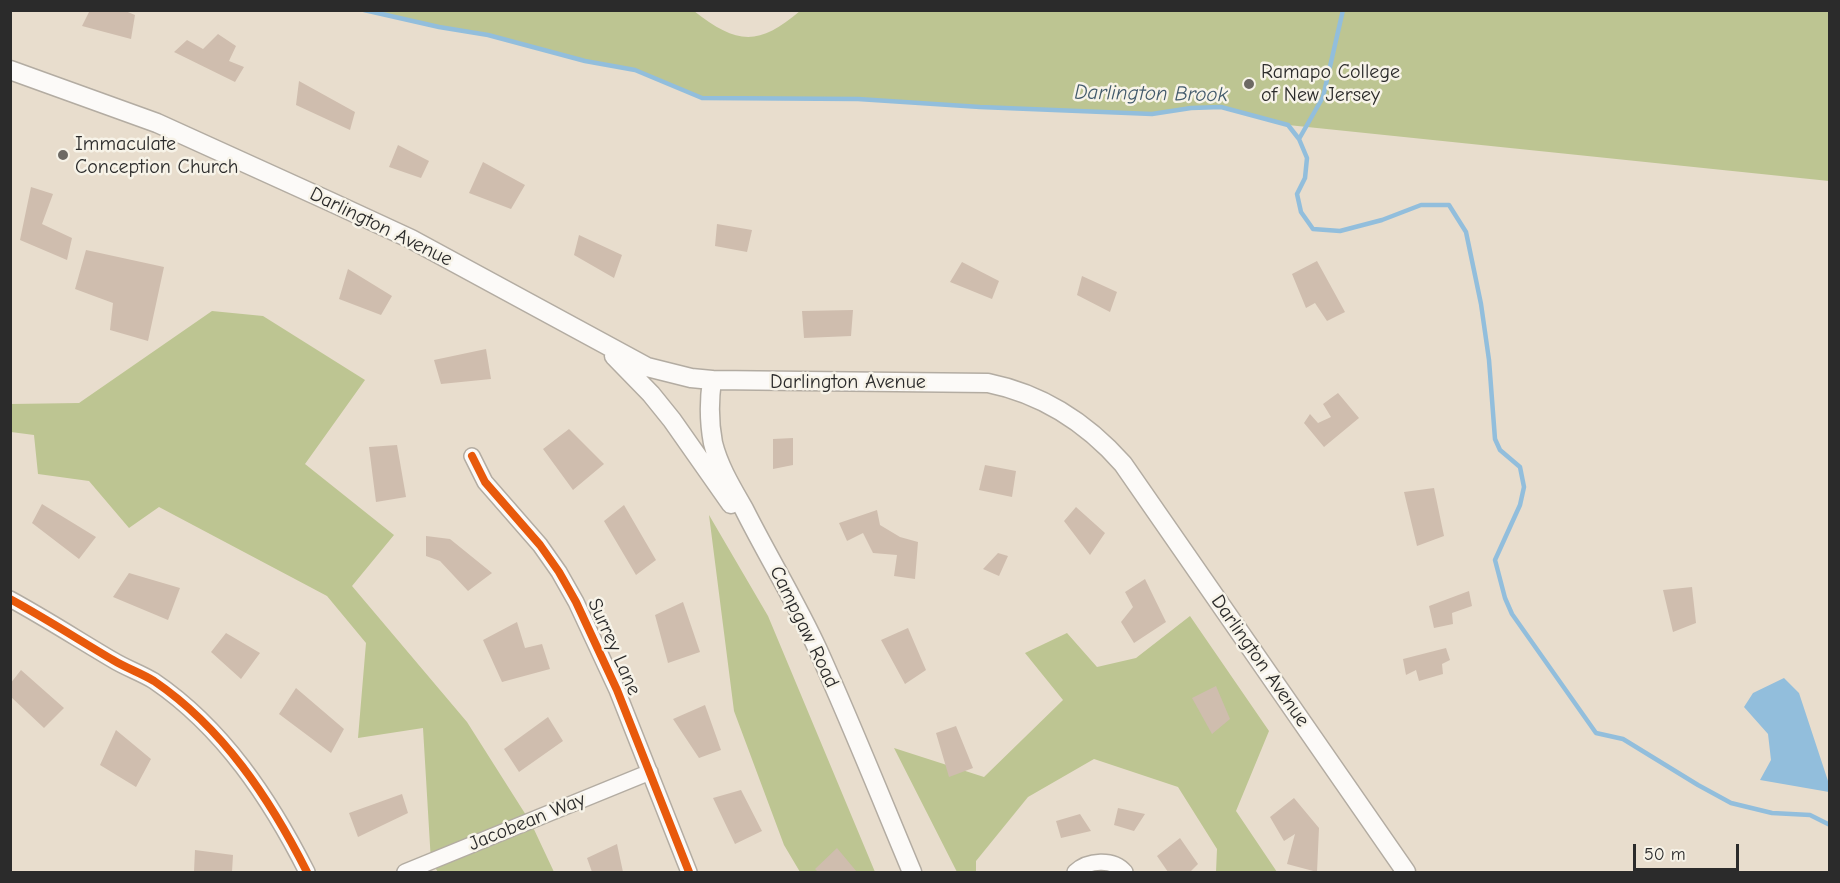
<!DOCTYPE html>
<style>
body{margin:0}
#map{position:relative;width:1840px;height:883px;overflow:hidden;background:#e8ddcd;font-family:"Comic Neue",sans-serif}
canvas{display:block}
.frame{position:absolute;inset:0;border:12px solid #2b2b2b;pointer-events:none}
.scale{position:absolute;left:1633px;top:844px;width:106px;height:27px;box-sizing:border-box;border:3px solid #2b2b2b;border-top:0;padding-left:8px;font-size:18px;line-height:21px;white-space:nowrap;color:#2b2b2b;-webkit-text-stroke:4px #f7f3e8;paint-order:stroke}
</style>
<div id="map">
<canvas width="1840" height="883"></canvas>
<div class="frame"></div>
<div class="scale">50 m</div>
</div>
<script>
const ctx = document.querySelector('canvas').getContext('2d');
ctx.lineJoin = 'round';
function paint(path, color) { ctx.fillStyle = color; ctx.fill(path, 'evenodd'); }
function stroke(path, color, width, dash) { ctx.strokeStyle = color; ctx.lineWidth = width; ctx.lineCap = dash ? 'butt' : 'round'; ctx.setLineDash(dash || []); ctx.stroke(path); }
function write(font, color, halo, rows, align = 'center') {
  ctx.font = font + ' "Comic Neue",sans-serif'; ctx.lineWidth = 5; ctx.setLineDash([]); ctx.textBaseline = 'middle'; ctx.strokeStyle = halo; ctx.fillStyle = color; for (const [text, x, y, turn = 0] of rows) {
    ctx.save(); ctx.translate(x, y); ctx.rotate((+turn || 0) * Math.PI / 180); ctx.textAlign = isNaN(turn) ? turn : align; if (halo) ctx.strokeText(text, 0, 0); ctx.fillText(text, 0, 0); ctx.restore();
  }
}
const forest = new Path2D(`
 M800 11H1829V181L1288 125 1221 107 1191 108 1152 114 980 107 858 99 702 98 635 70 585 61 488 35 439 27 364 11H694C737 45 759 46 800 11Z
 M212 311 263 316 365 380 305 464 394 535 352 586 467 722 531 823 554 872H438L431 862 423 728 358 738 366 643 327 596 159 507 129 528 89 481 38 474 34 435 11 432V404L79 403Z
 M709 515 768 616 875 872H800L784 845 734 711Z
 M1190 616 1269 731 1236 811 1277 872H1216L1217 849 1178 787 1094 759 1028 797 976 861V872H957L894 748 984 777 1063 700 1025 653 1067 633 1097 667 1136 658Z`);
const water = new Path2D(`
 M1784 678 1799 693 1829 784V792L1760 780 1771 760 1768 734 1744 707 1753 693Z`);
const stream = new Path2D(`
 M364 10 439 27 488 35 585 61 635 70 702 98 858 99 980 107 1152 114 1191 108 1221 107 1288 125 1299 139 1307 158 1305 178 1297 194 1301 212 1313 229 1340 231 1382 220 1421 205H1449L1466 232 1481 304 1489 360 1495 439 1500 450 1520 467 1524 487 1520 505 1495 560 1505 598 1512 614 1596 733 1623 739 1698 785 1731 803 1772 813 1810 815 1830 825
 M1299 139 1323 97 1343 10`);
const building = new Path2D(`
 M90 10H123L135 15 131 39 82 26Z
 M218 34 236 46 229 61 244 67 235 82 174 52 187 40 203 49Z
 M299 81 355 112 350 130 296 105Z
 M398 145 429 161 421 178 389 167Z
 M483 162 525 185 511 209 469 193Z
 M31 187 53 194 42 224 72 238 67 260 20 240Z
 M717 224 752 230 747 252 715 246Z
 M579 235 622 255 614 278 574 255Z
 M86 250 164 267 148 341 110 330 113 303 75 289Z
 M1317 261 1345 312 1327 321 1315 303 1306 308 1292 274Z
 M962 262 999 281 992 299 950 282Z
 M348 269 392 296 381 315 339 299Z
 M1082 276 1117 292 1110 312 1077 295Z
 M853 310 851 336 804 338 802 311Z
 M486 349 491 379 441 384 434 360Z
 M1338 393 1359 418 1324 447 1304 423 1310 414 1318 423 1331 417 1323 404Z
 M569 429 604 464 573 490 543 449Z
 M793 438V465L773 469V439Z
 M397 445 406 497 376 502 369 447Z
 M985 465 1016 471 1012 497 979 490Z
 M1434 488 1444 536 1417 546 1404 492Z
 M42 504 96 537 79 559 32 523Z
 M624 505 656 560 636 575 604 521Z
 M1076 507 1105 533 1090 555 1064 521Z
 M877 510 880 525 900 537 918 542 915 579 894 576 897 555 873 553 863 533 847 541 839 523Z
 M426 536 450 539 492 573 468 591 440 561 426 556Z
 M998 553 1008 556 999 576 983 569Z
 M129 573 180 588 168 620 113 597Z
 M1145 579 1166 622 1134 643 1121 622 1133 607 1125 592Z
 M1692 587 1696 623 1673 632 1663 590Z
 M1469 591 1472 606 1452 613 1453 624 1434 628 1429 606Z
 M683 602 700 652 668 663 655 615Z
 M517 622 525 648 542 644 550 669 502 682 483 640Z
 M908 628 926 670 905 684 881 640Z
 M226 633 260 653 241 679 211 652Z
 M1446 648 1450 660 1442 664 1443 674 1419 681 1416 670 1406 675 1403 659Z
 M21 670 64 708 44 728 10 696V684Z
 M1216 686 1230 719 1212 734 1192 698Z
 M296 688 344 729 331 753 279 714Z
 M705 705 721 750 699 758 673 719Z
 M548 717 563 741 519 772 504 749Z
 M956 726 973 768 949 777 936 733Z
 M116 730 151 759 136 787 100 765Z
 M741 790 762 831 735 844 713 798Z
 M402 794 408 813 358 837 349 813Z
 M1294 798 1319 828 1317 872 1287 864 1295 834 1284 841 1270 817Z
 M1118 808 1145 814 1134 831 1114 825Z
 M1080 814 1091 831 1061 838 1056 821Z
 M1180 838 1198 864 1190 872H1168L1157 856Z
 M617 844 623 872H592L587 858Z
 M837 848 857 872H818L815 869Z
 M195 850 233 855 232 872H194Z`);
const minor = new Path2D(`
 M472 456 485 482 540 545 559 572 576 602 617 690 689 872
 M10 599C45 618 79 640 113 660 126 668 141 673 154 681 223 728 270 799 307 872
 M405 872 650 772
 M1075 872C1088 860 1113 858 1125 872`);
const major = new Path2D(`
 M10 70 157 123 331 202 411 239 647 367 691 378 712 380 988 383C1042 394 1086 422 1123 464L1406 872
 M614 356 651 394 672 420 731 504
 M712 380C709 401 709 422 713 443 719 467 732 488 744 509 768 557 796 602 818 650 851 723 881 798 912 872`);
const cycleway = new Path2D(`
 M472 456 485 482 540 545 559 572 576 602 617 690 689 872
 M10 599C45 618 79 640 113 660 126 668 141 673 154 681 223 728 270 799 307 872`);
const markers = [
 [1249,84,6,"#6d6964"],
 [63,155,6,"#6d6964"]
];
const poiNames = [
 ["Ramapo College",1261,72],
 ["of New Jersey",1261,95],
 ["Immaculate",75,144],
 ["Conception Church",75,167]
];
const streetNames = [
 ["Darlington Avenue",381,227,26],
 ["Darlington Avenue",848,382],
 ["Campgaw Road",804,627,64],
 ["Surrey Lane",614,647,66],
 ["Darlington Avenue",1260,661,55],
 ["Jacobean Way",527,822,-22]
];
const waterNames = [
 ["Darlington Brook",1151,94,1]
];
paint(forest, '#bdc592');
paint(water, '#92bedc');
stroke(stream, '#92bedc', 4.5);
paint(building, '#cfbdae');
stroke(minor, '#b3aca2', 18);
stroke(major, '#b3aca2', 21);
stroke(minor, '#fcfaf8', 15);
stroke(major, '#fcfaf8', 18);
stroke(cycleway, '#e8590c', 8);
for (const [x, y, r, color] of markers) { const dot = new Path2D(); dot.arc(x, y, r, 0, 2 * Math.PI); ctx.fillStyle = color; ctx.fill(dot); stroke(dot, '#f7f3e8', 2); }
write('20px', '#2b2b2b', '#f7f3e8', poiNames, 'left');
write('20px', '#2b2b2b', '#f7f3e8', streetNames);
write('italic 21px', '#425a6b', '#f7f3e8', waterNames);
</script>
